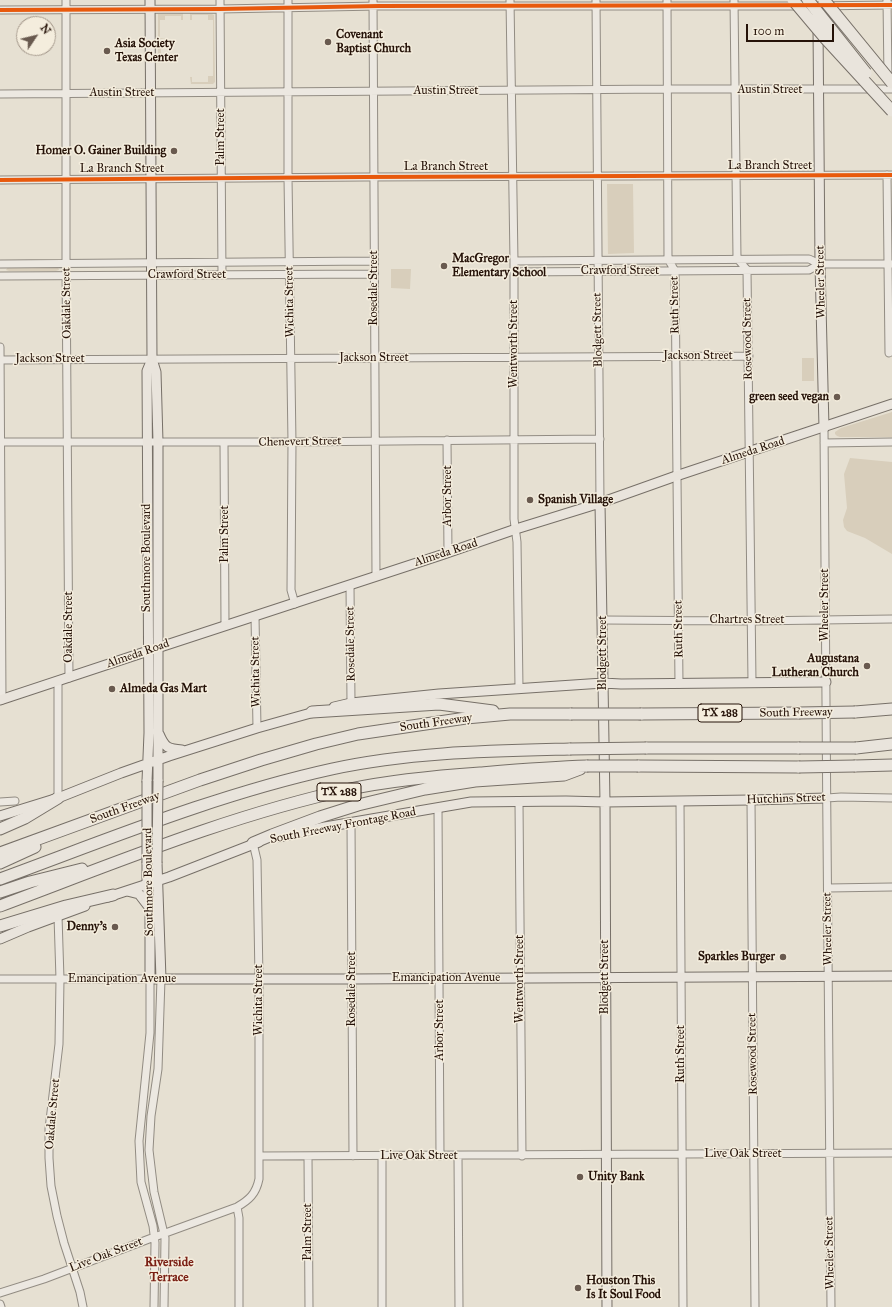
<!DOCTYPE html>
<style>
body{margin:0}
#map{position:relative;width:892px;height:1307px;overflow:hidden;background:#e6e0d2;font-family:"IM FELL Great Primer",serif}
canvas{display:block}
.north{position:absolute;left:16px;top:16px;width:40px;height:40px;box-sizing:border-box;background:#f4eddd;border:1px solid #a19588;border-radius:50%;rotate:55deg;font-size:11px;font-weight:700;line-height:16px;text-align:center;color:#251208}
.north::after{content:'';display:block;margin:auto;width:14px;height:18px;background:#695a4f;clip-path:polygon(50% 0,100% 100%,50% 72%,0 100%)}
.scale{position:absolute;left:746px;top:24px;width:88px;height:18px;box-sizing:border-box;border:2px solid #251208;border-top:0;padding-left:5px;font-size:12px;line-height:14px;white-space:nowrap;color:#251208;-webkit-text-stroke:3px #f4eddd;paint-order:stroke}
</style>
<div id="map">
<canvas width="892" height="1307"></canvas>
<div class="north">N</div>
<div class="scale">100 m</div>
</div>
<script>
const ctx = document.querySelector('canvas').getContext('2d');
ctx.lineJoin = 'round';
function paint(path, color) { ctx.fillStyle = color; ctx.fill(path, 'evenodd'); }
function stroke(path, color, width, dash) { ctx.strokeStyle = color; ctx.lineWidth = width; ctx.lineCap = dash ? 'butt' : 'round'; ctx.setLineDash(dash || []); ctx.stroke(path); }
function write(font, color, halo, rows, align = 'center') {
  ctx.font = font + ' "IM FELL Great Primer",serif'; ctx.lineWidth = 3; ctx.setLineDash([]); ctx.textBaseline = 'middle'; ctx.strokeStyle = halo; ctx.fillStyle = color; for (const [text, x, y, turn = 0] of rows) {
    ctx.save(); ctx.translate(x, y); ctx.rotate((+turn || 0) * Math.PI / 180); ctx.textAlign = isNaN(turn) ? turn : align; if (halo) ctx.strokeText(text, 0, 0); ctx.fillText(text, 0, 0); ctx.restore();
  }
}
const green = new Path2D(`
 M183 13V20H181V16H165V20H160V38L166 39H160L161 53 165 54H161L160 59H158V14Z
 M190 13 212 14 214 15 215 82 213 84H191L190 77H192V82H208V76H213V20H208V15H192V20H190Z
 M607 184H633L634 253 608 254Z
 M8 267H58L59 270 56 271H9L6 270Z
 M391 269H411L410 289 391 288Z
 M802 358H814V381H802Z
 M892 412V437H840L837 436 835 434V432L841 428Z
 M850 458 892 462V554L865 538 847 531 844 527 843 520 847 508 844 474Z`);
const minor = new Path2D(`
 M66 0V263L69 678
 M220 0 222 275
 M288 0V178L292 442 291 590 295 604
 M373 0 376 576
 M510 0 514 261V519L517 542 519 688
 M596 0 600 503
 M667 0 668 259 675 271 679 684
 M734 0 737 258 747 270 752 682
 M887 0 888 79
 M810 6 892 5
 M0 10 220 9 379 6H800
 M0 94 668 89H892
 M887 175 889 353
 M0 180 364 177 892 175
 M514 261 792 259H809L820 264H892
 M0 264 374 261
 M514 272 809 270 820 264
 M0 276 374 274
 M0 347 2 700
 M0 360 749 356
 M824 428C827 721 827 1014 831 1307
 M447 440 448 553
 M0 442H292L600 439
 M224 442 225 626
 M824 443 892 442
 M350 585 351 703
 M255 616 257 728
 M603 620 751 621 892 619
 M58 682V798
 M827 798 841 797 892 798
 M751 800 755 1307
 M680 801 683 1307
 M0 802 15 801
 M519 802 522 1156
 M438 808 440 1156
 M351 822 353 1156
 M828 888 892 887
 M58 916 60 979 59 1044 49 1129V1158L51 1186 57 1216 64 1243 80 1292 83 1307
 M0 979H150V1033L139 1141 141 1182 153 1226 155 1243 154 1307
 M161 979 158 1069 151 1116 149 1150 154 1192 165 1238 164 1307
 M259 1156 892 1153
 M308 1156 309 1307
 M382 1156V1307
 M458 1156 459 1307
 M237 1207 239 1218V1307
 M0 1293 44 1279 149 1239 237 1207C249 1200 256 1194 259 1179V979L257 860 253 843
 M0 1304 1 1307`);
const major = new Path2D(`
 M150 0 152 359 156 372 158 442V781
 M818 27 820 264 824 428
 M600 503 605 802 607 1307
 M0 700 148 651 441 555 516 529 600 503 676 476 892 404
 M334 707 351 703 439 694 603 683 621 684 826 682
 M159 734C165 748 168 749 182 750
 M147 781 149 733 147 371 152 359
 M0 816 58 798 121 773 169 756 257 728 318 711
 M280 837 325 827 471 802 566 801 605 802 751 800 827 798
 M147 863V884L150 909V979H352L892 976
 M157 863 161 979
 M127 891 139 894 149 907
 M108 897 169 877 259 842
 M0 939 28 927 85 906`);
const highway = new Path2D(`
 M312 712 439 704 493 711
 M855 712 892 709
 M641 714 799 713
 M646 748H799
 M856 748 892 744
 M638 766 799 767
 M855 766 892 765
 M0 829 25 818 58 798
 M253 843 272 835 320 817 358 805 425 789 475 781 564 775 580 769
 M0 853 200 780 261 760 316 744 358 734 466 718 510 714H571
 M0 863 35 847
 M0 879C109 839 218 794 332 769 410 752 491 751 570 749
 M0 892 30 882 82 869
 M0 906C115 863 230 815 350 789 393 780 437 776 480 773 516 770 551 767 587 766
 M0 926 66 906 113 895`);
const majorBridge = new Path2D(`
 M147 863V781
 M157 863 158 781`);
const highwayBridge = new Path2D(`
 M793 0 825 38 892 111
 M808 0 866 73
 M824 0 892 83
 M799 713 855 712
 M571 714H641
 M799 748H856
 M570 749 646 748
 M587 766H638
 M799 767 855 766`);
const cycleway = new Path2D(`
 M0 10 220 9 379 6 892 5
 M0 180 364 177 892 175`);
const markers = [
 [328,42,4,"#695a4f"],
 [107,51,4,"#695a4f"],
 [174,151,4,"#695a4f"],
 [444,266,4,"#695a4f"],
 [837,397,4,"#695a4f"],
 [530,500,4,"#695a4f"],
 [867,666,4,"#695a4f"],
 [112,689,4,"#695a4f"],
 [115,927,4,"#695a4f"],
 [783,957,4,"#695a4f"],
 [580,1177,4,"#695a4f"],
 [578,1288,4,"#695a4f"]
];
const shields = [
 [720,713,44],
 [339,792,44]
];
const shieldNames = [
 ["TX 288",720,713],
 ["TX 288",339,792]
];
const poiNames = [
 ["Covenant",336,35],
 ["Baptist Church",336,49],
 ["Asia Society",115,44],
 ["Texas Center",115,58],
 ["Homer O. Gainer Building",166,151,"right"],
 ["MacGregor",452,259],
 ["Elementary School",452,273],
 ["green seed vegan",829,397,"right"],
 ["Spanish Village",538,500],
 ["Augustana",859,659,"right"],
 ["Lutheran Church",859,673,"right"],
 ["Almeda Gas Mart",120,689],
 ["Denny's",107,927,"right"],
 ["Sparkles Burger",775,957,"right"],
 ["Unity Bank",588,1177],
 ["Houston This",586,1281],
 ["Is It Soul Food",586,1295]
];
const streetNames = [
 ["Austin Street",770,90],
 ["Austin Street",446,91],
 ["Austin Street",122,93],
 ["Palm Street",221,137,-90],
 ["La Branch Street",770,166],
 ["La Branch Street",446,167],
 ["La Branch Street",122,169],
 ["Crawford Street",620,271],
 ["Crawford Street",187,275],
 ["Wheeler Street",821,282,-91],
 ["Rosedale Street",374,288,-90],
 ["Wichita Street",290,302,-91],
 ["Oakdale Street",67,303,-91],
 ["Ruth Street",675,305,-91],
 ["Blodgett Street",598,330,-91],
 ["Rosewood Street",748,339,-91],
 ["Wentworth Street",514,344,-90],
 ["Jackson Street",698,356],
 ["Jackson Street",374,358],
 ["Jackson Street",50,359],
 ["Chenevert Street",300,442,-1],
 ["Almeda Road",753,451,-18],
 ["Arbor Street",448,496,-90],
 ["Palm Street",225,534,-90],
 ["Almeda Road",446,553,-18],
 ["Southmore Boulevard",147,558,-90],
 ["Wheeler Street",825,605,-90],
 ["Chartres Street",747,620],
 ["Oakdale Street",69,627,-90],
 ["Ruth Street",679,629,-91],
 ["Rosedale Street",351,644,-91],
 ["Blodgett Street",603,653,-90],
 ["Almeda Road",138,654,-19],
 ["Wichita Street",256,672,-91],
 ["South Freeway",796,713,-1],
 ["South Freeway",436,723,-8],
 ["Hutchins Street",786,799,-2],
 ["South Freeway",125,808,-20],
 ["South Freeway Frontage Road",343,826,-11],
 ["Southmore Boulevard",149,882,-91],
 ["Wheeler Street",828,929,-91],
 ["Blodgett Street",605,977,-90],
 ["Emancipation Avenue",446,978],
 ["Emancipation Avenue",122,979],
 ["Wentworth Street",520,979,-90],
 ["Rosedale Street",352,989,-90],
 ["Wichita Street",259,1000,-90],
 ["Arbor Street",440,1030,-90],
 ["Ruth Street",681,1054,-90],
 ["Rosewood Street",753,1054,-91],
 ["Oakdale Street",53,1114,-85],
 ["Live Oak Street",743,1154],
 ["Live Oak Street",419,1156],
 ["Palm Street",308,1232,-90],
 ["Wheeler Street",830,1253,-91],
 ["Live Oak Street",106,1255,-21]
];
const neighbourhoodNames = [
 ["Riverside",169,1263],
 ["Terrace",169,1278]
];
paint(green, '#d8cebb');
stroke(minor, '#928c83', 9);
stroke(major, '#777068', 11);
stroke(highway, '#777068', 13);
stroke(minor, '#ece8e1', 7);
stroke(major, '#e9e4dc', 9);
stroke(highway, '#e9e4dc', 11);
stroke(majorBridge, '#777068', 11, []);
stroke(highwayBridge, '#777068', 13, []);
stroke(majorBridge, '#e9e4dc', 9);
stroke(highwayBridge, '#e9e4dc', 11);
stroke(cycleway, '#e8590c', 4);
for (const [x, y, r, color] of markers) { const dot = new Path2D(); dot.arc(x, y, r, 0, 2 * Math.PI); ctx.fillStyle = color; ctx.fill(dot); stroke(dot, '#f4eddd', 1.5); }
for (const [x, y, w] of shields) { const box = new Path2D(); box.roundRect(x - w / 2, y - 9, w, 18, 3); ctx.fillStyle = '#f4eddd'; ctx.fill(box); stroke(box, '#251208', 1); }
write('bold 11px', '#251208', null, shieldNames);
write('bold 12px', '#251208', '#f4eddd', poiNames, 'left');
write('12px', '#251208', '#f4eddd', streetNames);
write('bold 13px', '#7a1f14', '#f4eddd', neighbourhoodNames);
</script>
